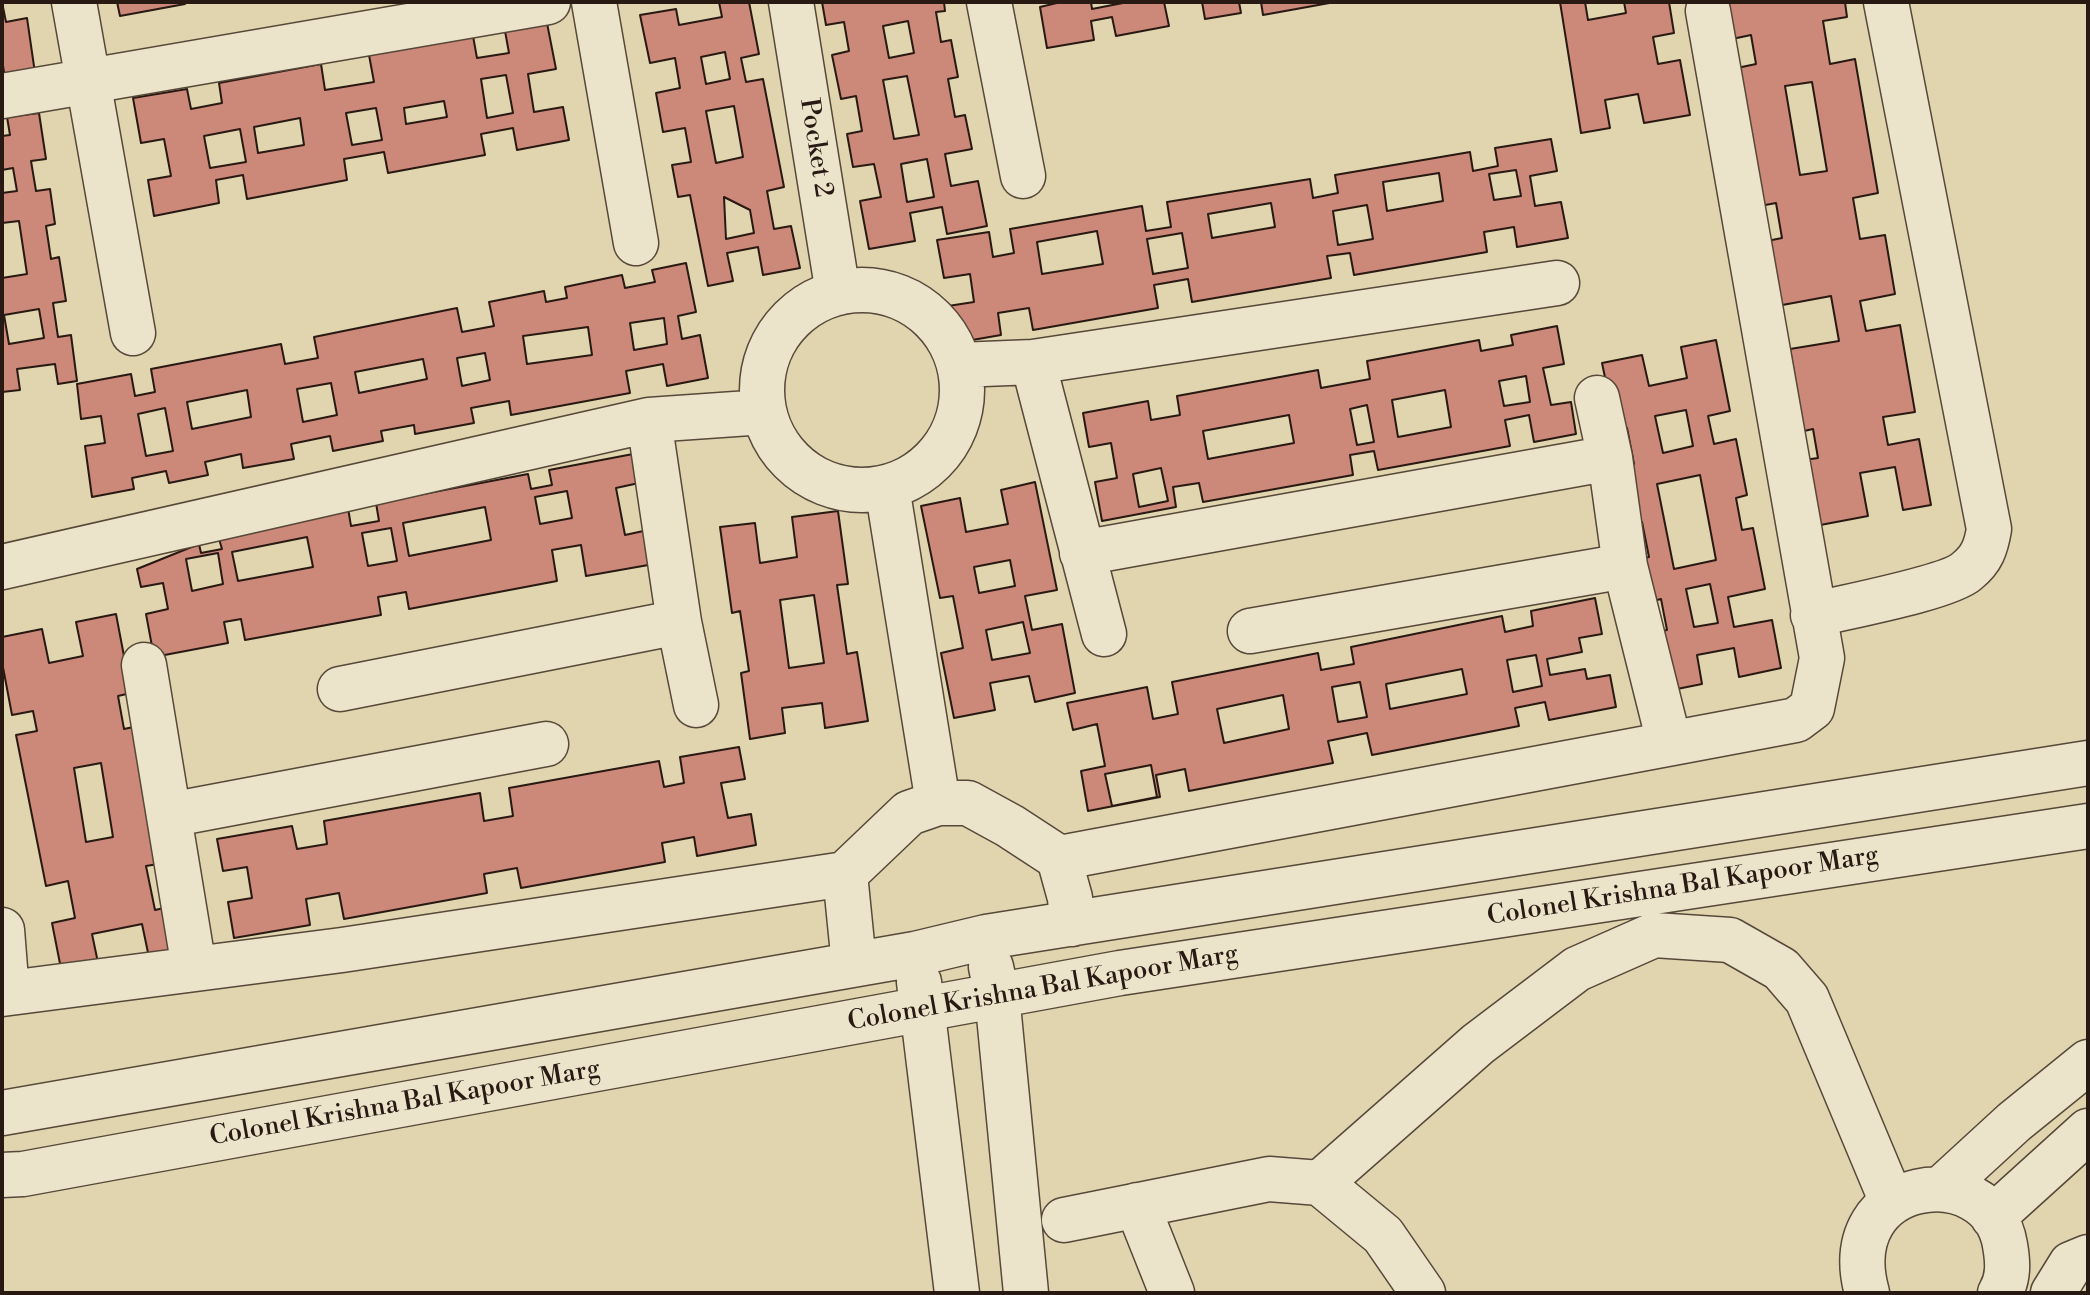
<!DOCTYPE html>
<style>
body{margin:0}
#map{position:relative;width:2090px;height:1295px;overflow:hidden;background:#e0d5ae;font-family:"Libre Bodoni",serif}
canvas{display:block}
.frame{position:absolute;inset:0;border:4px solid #291913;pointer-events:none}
</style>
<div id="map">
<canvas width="2090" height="1295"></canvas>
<div class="frame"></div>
</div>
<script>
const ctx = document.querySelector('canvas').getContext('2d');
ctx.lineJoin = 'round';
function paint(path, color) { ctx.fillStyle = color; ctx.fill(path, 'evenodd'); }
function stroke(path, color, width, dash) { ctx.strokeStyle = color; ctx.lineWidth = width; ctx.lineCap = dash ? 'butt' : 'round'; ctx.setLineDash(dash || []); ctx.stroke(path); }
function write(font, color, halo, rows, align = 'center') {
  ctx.font = font + ' "Libre Bodoni",serif'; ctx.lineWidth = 7; ctx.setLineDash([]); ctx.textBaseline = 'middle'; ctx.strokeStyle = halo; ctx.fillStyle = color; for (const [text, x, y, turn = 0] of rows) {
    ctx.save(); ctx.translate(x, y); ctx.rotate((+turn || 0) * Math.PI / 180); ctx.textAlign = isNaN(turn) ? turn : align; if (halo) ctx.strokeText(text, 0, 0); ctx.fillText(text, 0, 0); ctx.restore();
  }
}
const building = new Path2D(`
 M2 2 6 22 27 18 35 73 5 78 2 60Z
 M117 2H185V4L120 16Z
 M719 2H749L759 54 741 58 746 82 763 79 784 187 767 191 774 229 791 226 800 268 763 275 758 247 727 253 733 281 708 286 690 195 678 197 672 165 691 162 685 128 663 132 656 93 680 88 675 58 650 63 640 15 676 9 679 25 722 17ZM725 52 730 79 706 84 701 57ZM734 106 743 157 716 163 706 111ZM724 197 750 210 754 233 726 239Z
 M822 2H944L945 11 936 12 941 42 951 40 958 77 948 79 955 117 965 115 972 149 945 154 951 186 978 181 987 226 947 234 942 207 910 213 915 241 869 249 860 201 881 197 874 164 853 167 847 134 862 131 856 96 841 99 832 55 849 51 844 22 826 25ZM908 21 914 53 889 58 883 26ZM907 76 919 135 894 139 883 80ZM927 159 934 197 907 202 901 164Z
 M1091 2 1092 9 1128 2H1164L1169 26 1116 36 1112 17 1091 21 1094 40 1047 48 1040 7 1061 2Z
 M1202 2H1239L1241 13 1205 19Z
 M1261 2H1335L1263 15Z
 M1560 2H1585L1588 20 1626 13 1624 2H1669L1674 33 1653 37 1658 64 1680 60 1690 115 1644 123 1638 94 1605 100 1610 128 1581 133Z
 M1726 2H1845L1847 17 1823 21 1830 64 1855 59 1878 193 1853 198 1860 239 1885 235 1895 294 1860 301 1866 331 1900 325 1915 412 1883 417 1888 445 1919 439 1931 505 1903 510 1895 467 1860 473 1868 516 1815 526 1804 460 1818 458 1813 429 1804 431 1790 349 1839 341 1831 296 1777 306 1767 241 1782 238 1776 203 1760 206 1737 68 1756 64 1751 35 1732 39ZM1812 82 1827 171 1800 175 1785 86Z
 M547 23 556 69 528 74 534 112 563 107 569 140 517 150 513 128 481 134 485 155 388 173 384 152 344 159 347 180 247 199 243 175 216 180 219 203 154 216 148 180 171 176 164 139 141 143 133 98 187 89 191 109 222 103 219 83 321 64 325 90 374 82 369 55 473 36 477 58 509 53 505 31ZM506 75 513 113 487 118 481 79ZM444 101 447 117 406 124 404 108ZM376 108 382 140 352 145 346 113ZM300 118 304 145 258 153 254 127ZM240 129 246 162 210 168 204 136Z
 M39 113 46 159 31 161 36 191 50 189 55 224 46 226 51 259 59 257 66 301 53 303 58 337 71 335 77 381 58 384 55 364 17 369 20 390 2 392V278L27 274 19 221 2 223V193L17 191 13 168 2 170V136L10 135 7 117ZM39 309 44 338 9 344 4 315Z
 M1551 139 1557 171 1530 176 1535 206 1561 202 1568 238 1517 247 1514 227 1484 232 1487 252 1354 275 1350 253 1327 256 1331 278 1192 302 1188 279 1154 285 1158 308 1033 330 1029 308 998 313 1001 335 955 343 948 306 974 302 970 274 944 278 937 240 989 232 993 257 1014 253 1010 229 1142 206 1146 231 1171 227 1167 202 1310 179 1313 198 1338 193 1335 175 1470 152 1473 171 1498 166 1495 148ZM1516 170 1521 196 1494 200 1489 174ZM1439 173 1443 201 1387 211 1383 182ZM1271 203 1275 227 1212 238 1208 214ZM1367 205 1373 239 1338 245 1333 211ZM1097 231 1103 264 1042 274 1037 242ZM1182 233 1188 268 1153 274 1147 239Z
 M686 263 696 312 678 316 682 339 700 335 708 378 667 386 663 364 626 371 630 393 511 415 509 401 471 408 474 423 415 434 414 425 381 431 383 441 333 451 330 436 291 444 294 459 243 468 241 454 205 462 208 475 169 483 166 471 132 478 134 489 92 497 85 446 105 443 101 416 81 419 77 384 131 374 135 396 155 392 151 369 281 344 285 364 318 358 314 337 457 308 462 332 494 326 489 302 544 291 546 302 567 298 565 287 622 275 625 288 655 282 652 270ZM664 318 667 344 634 350 630 323ZM588 327 592 355 527 364 523 336ZM485 353 490 380 462 386 457 358ZM423 359 427 379 359 393 355 372ZM331 383 337 415 303 422 297 389ZM247 390 251 417 192 429 187 402ZM165 408 173 451 146 456 138 414Z
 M1557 326 1564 364 1543 368 1551 405 1571 402 1576 434 1534 442 1529 415 1505 420 1510 446 1378 470 1374 451 1350 455 1353 475 1203 502 1199 483 1173 487 1176 507 1102 521 1095 482 1117 478 1111 443 1089 447 1083 413 1148 401 1151 420 1180 415 1177 396 1318 370 1321 388 1370 379 1367 361 1479 340 1481 351 1513 345 1511 335ZM1526 376 1530 402 1504 406 1499 381ZM1445 390 1451 427 1398 437 1392 400ZM1367 405 1374 442 1357 445 1350 409ZM1289 415 1294 443 1208 459 1203 431ZM1161 468 1168 501 1139 507 1133 474Z
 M1716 340 1730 411 1708 416 1714 444 1736 439 1747 495 1736 498 1742 530 1753 528 1765 589 1728 597 1734 627 1772 620 1781 668 1739 677 1734 648 1697 655 1702 684 1667 691 1655 632 1667 630 1661 599 1649 602 1641 559 1649 557 1642 522 1634 524 1623 467 1634 464 1627 428 1616 430 1602 363 1642 355 1649 386 1687 378 1681 347ZM1686 410 1693 446 1663 453 1655 416ZM1700 475 1716 560 1674 569 1657 484ZM1710 584 1718 623 1694 627 1686 589Z
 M633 454 639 483 616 488 625 535 648 530 654 564 586 576 581 545 552 550 557 581 409 609 406 592 378 597 381 615 245 640 241 619 224 622 228 643 154 657 146 614 168 609 163 583 141 587 137 569 199 544 201 553 222 549 219 539 348 508 351 526 379 521 376 503 528 474 531 489 552 485 549 470ZM567 491 572 518 540 524 535 497ZM485 507 491 540 409 556 403 523ZM391 528 397 561 368 566 362 533ZM307 537 313 567 238 581 232 552ZM218 553 223 584 192 591 186 559Z
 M1035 482 1057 590 1025 596 1032 630 1062 624 1075 693 1035 702 1029 676 990 683 995 710 954 718 941 653 963 648 953 596 940 598 921 506 960 498 966 532 1008 524 1001 490ZM1010 560 1015 586 979 593 974 567ZM1023 622 1030 653 992 660 986 630Z
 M838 511 848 584 837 585 847 654 857 652 868 721 825 728 822 703 782 708 785 733 750 739 741 673 749 671 740 611 732 613 720 527 755 523 760 563 797 557 792 517ZM814 595 824 663 789 668 780 600Z
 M1595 598 1602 634 1579 638 1582 652 1547 659 1550 675 1585 669 1587 679 1610 675 1616 707 1549 720 1545 702 1515 708 1519 726 1372 755 1367 733 1328 741 1333 763 1189 791 1185 769 1156 775 1160 797 1088 811 1081 771 1105 766 1097 724 1073 730 1067 703 1147 687 1153 719 1178 714 1172 682 1318 653 1321 670 1354 664 1351 647 1502 616 1505 632 1533 626 1531 611ZM1536 655 1542 686 1513 692 1507 660ZM1462 669 1467 694 1390 709 1386 684ZM1360 682 1367 717 1338 722 1332 687ZM1283 695 1289 729 1224 743 1217 709ZM1151 765 1157 797 1112 806 1105 774Z
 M116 614 131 693 118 696 124 729 138 726 164 863 146 866 155 910 173 906 183 961 151 967 142 924 92 934 101 977 64 984 52 923 75 918 68 881 46 886 16 735 37 731 33 711 12 715 2 662V637L42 629 49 663 83 656 76 622ZM101 763 113 837 86 842 74 768Z
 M739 747 745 779 721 783 728 818 751 814 756 845 697 856 694 837 662 843 665 862 521 888 517 868 484 874 487 893 344 919 339 893 306 899 310 925 234 938 228 902 252 898 247 867 223 871 217 839 292 826 297 849 327 844 324 821 480 793 484 821 513 816 509 788 659 761 664 787 684 783 680 757Z`);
const minor = new Path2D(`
 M74 2 133 333
 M594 2 636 243
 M791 2 838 293
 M989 2 1023 176
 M2 96 548 2
 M762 390a100 100 0 1 1 200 0a100 100 0 1 1-200 0Z
 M1033 362 1104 634
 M959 365 1033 362 1557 283
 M1597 398 1610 458 1625 566 1669 742
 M649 420 679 622 696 705
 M887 487 938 803
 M1082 553 1610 458
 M2 567 649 420 764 412
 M1813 615C1844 607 1948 588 1967 571 1982 559 1986 547 1989 529L1886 2
 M1250 631 1625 566
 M144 665 194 968
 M340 689 679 622
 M169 815 546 744
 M1059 858 1796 720 1812 708 1822 658 1708 11
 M845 874 854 964
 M2 930 7 993
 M991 967 997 995 1026 1293
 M919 982 957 1293
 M2 994 342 950 845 874 909 813 938 803H968L1010 826 1059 858 1070 898 1072 924
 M2 1113 915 954 986 937 2088 763
 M2 1175 23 1174 1120 973 2088 826
 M1320 1183 1478 1044 1577 969 1654 935 1730 940 1781 969 1807 999 1892 1202
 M1941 1189 2014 1122 2088 1062
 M1137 1205 1172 1293
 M1993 1217 2088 1131
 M1064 1220 1269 1179 1320 1183 1383 1235 1423 1293
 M1867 1293C1834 1174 1991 1157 2005 1245 2008 1262 2009 1278 2000 1293
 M2053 1293 2071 1264 2088 1257`);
const streetNames = [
 ["Pocket 2",815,148,81],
 ["Colonel Krishna Bal Kapoor Marg",1683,887,-9],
 ["Colonel Krishna Bal Kapoor Marg",1043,989,-10],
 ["Colonel Krishna Bal Kapoor Marg",405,1104,-10]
];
paint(building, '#cc8878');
stroke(building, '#291913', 2);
stroke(minor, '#57483a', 47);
stroke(minor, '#ebe4ca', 44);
write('26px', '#291913', '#ebe4ca', streetNames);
</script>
